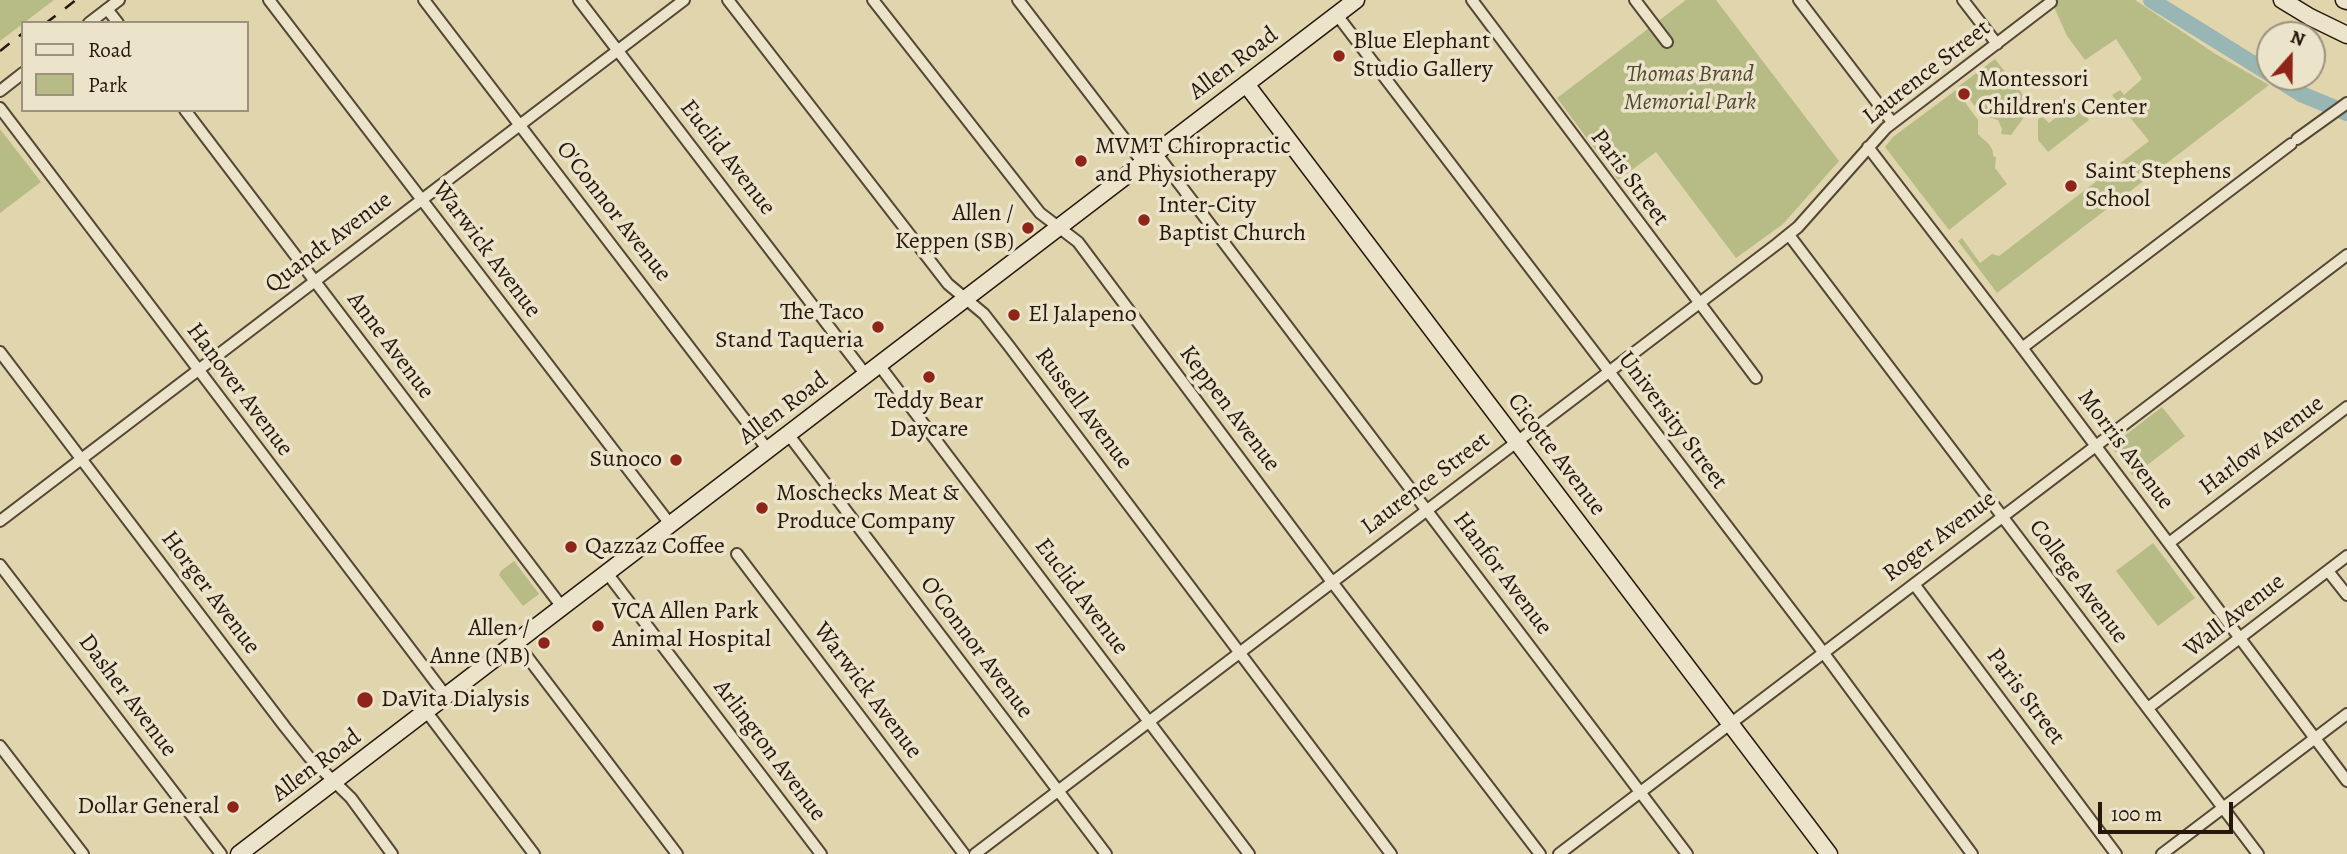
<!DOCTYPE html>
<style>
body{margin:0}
#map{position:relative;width:2347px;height:854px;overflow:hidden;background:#e0d5ad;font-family:Alegreya,serif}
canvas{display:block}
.legend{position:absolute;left:21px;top:21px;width:228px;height:91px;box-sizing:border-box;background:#ebe4ca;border:2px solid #9d927e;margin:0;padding:9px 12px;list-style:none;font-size:21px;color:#27170d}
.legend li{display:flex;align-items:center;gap:14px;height:35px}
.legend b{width:35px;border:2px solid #9d927e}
.north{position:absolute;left:2256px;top:21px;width:70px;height:70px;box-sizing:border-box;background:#ebe4ca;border:2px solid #9d927e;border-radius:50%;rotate:21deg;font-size:19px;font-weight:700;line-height:28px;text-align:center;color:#27170d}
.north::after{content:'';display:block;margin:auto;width:24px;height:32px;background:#8f2418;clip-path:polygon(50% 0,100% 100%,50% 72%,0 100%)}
.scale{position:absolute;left:2098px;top:802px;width:135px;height:32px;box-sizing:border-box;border:4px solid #27170d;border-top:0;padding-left:9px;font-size:21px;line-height:24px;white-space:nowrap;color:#27170d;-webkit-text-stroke:5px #ebe4ca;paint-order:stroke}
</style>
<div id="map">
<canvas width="2347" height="854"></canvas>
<ul class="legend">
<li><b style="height:9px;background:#ebe4ca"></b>Road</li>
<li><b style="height:19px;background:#b7bc86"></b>Park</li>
</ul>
<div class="north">N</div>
<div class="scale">100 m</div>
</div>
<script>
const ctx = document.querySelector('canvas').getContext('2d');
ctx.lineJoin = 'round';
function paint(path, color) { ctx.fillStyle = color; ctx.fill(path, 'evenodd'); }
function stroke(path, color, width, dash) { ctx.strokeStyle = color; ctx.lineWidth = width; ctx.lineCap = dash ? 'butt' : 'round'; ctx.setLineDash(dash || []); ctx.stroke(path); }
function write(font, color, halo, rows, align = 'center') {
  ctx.font = font + ' Alegreya,serif'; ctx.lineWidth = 7; ctx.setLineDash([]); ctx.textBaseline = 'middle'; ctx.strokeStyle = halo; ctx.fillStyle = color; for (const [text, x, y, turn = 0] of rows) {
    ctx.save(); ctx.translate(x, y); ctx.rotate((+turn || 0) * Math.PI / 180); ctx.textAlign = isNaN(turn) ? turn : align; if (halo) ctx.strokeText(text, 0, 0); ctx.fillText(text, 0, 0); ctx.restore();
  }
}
const green = new Path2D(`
 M0 0H54L0 41Z
 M1686 0H1716L1839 161 1783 224 1736 258 1656 152 1618 180 1557 98Z
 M2051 0H2135L2214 53 2269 85 1997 293 1958 241 1962 238 1980 263 1992 254 1999 256 2149 141 2112 95 2120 90 2124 95 2142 79 2116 39 2085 60 2067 36Z
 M1995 59 2032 106 2011 135 2001 134 2002 129 1998 120 1982 115 1959 86Z
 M1956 90 1978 120V134C1984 141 1994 145 1993 156L1996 157 1995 168 2007 184 1949 230 1885 147 1893 137Z
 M2076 103 2089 120 2048 152 2038 140V119L2043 117 2049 123Z
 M0 129 41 182 0 213Z
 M2162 407 2185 436 2133 476 2111 446Z
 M2153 543 2195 598 2158 626 2116 571Z
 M514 561 539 594 523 606 499 575 501 571Z`);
const river = new Path2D(`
 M2151 0 2270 74
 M2274 77 2301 94 2347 113`);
const street = new Path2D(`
 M269 0 670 524
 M424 0 768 450
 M579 0 866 375
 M728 0 948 284 984 314 1009 346 1391 854
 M873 0 1040 213 1078 242 1332 582 1540 854
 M1018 0 1143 163
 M1472 0 1756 378
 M1635 0 1667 42
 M1799 0 1892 122
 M1963 0 1997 44
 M107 9 118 23
 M1337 15 1817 644 1972 854
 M89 23 119 0
 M0 91 23 73
 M0 108 446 696
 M185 110 562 607
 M2297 139 2347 103
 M1868 147 2017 341 2347 781
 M1156 153 1687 854
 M1789 235 2258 854
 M2022 348 2291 144
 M0 352 285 727 309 757 351 798 392 854
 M879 365 1249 854
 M788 434 1106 854
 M0 521 684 0
 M2169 543 2347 407
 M737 554 964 854
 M0 565 221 854
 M2328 571 2347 595
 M607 573 821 854
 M1914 584 2116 854
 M516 642 677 854
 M2148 708 2347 556
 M426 711 534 854
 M0 746 83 854
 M975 854 1777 244 1798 227 1886 128 2051 2
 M1559 854 2347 255
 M2162 854 2347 714`);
const secondary = new Path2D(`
 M2282 0 2310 17 2347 35
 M2344 0 2347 1
 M1246 84 1829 854
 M239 854 1356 0`);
const rail = new Path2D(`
 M46 23 76 0
 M0 51 23 33`);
const markers = [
 [1339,56,7,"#8f2418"],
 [1964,94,7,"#8f2418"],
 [1081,161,7,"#8f2418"],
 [2071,186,7,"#8f2418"],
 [1144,220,7,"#8f2418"],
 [1028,228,7,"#8f2418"],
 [1014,315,7,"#8f2418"],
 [878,327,7,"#8f2418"],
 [929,377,7,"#8f2418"],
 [676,460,7,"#8f2418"],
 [762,508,7,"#8f2418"],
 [571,547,7,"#8f2418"],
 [598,626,7,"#8f2418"],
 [544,643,7,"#8f2418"],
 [365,700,9,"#8f2418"],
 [233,807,7,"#8f2418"]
];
const poiNames = [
 ["Blue Elephant",1353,42],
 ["Studio Gallery",1353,70],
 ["Montessori",1978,80],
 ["Children's Center",1978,108],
 ["MVMT Chiropractic",1095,147],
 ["and Physiotherapy",1095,175],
 ["Saint Stephens",2085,172],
 ["School",2085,200],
 ["Inter-City",1158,206],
 ["Baptist Church",1158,234],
 ["Allen /",1014,214,"right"],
 ["Keppen (SB)",1014,242,"right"],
 ["The Taco",864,313,"right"],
 ["Stand Taqueria",864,341,"right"],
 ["El Jalapeno",1028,315],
 ["Teddy Bear",929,402,"center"],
 ["Daycare",929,430,"center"],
 ["Sunoco",662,460,"right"],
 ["Moschecks Meat &",776,494],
 ["Produce Company",776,522],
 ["Qazzaz Coffee",585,547],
 ["VCA Allen Park",612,612],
 ["Animal Hospital",612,640],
 ["Allen /",530,629,"right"],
 ["Anne (NB)",530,657,"right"],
 ["DaVita Dialysis",381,700],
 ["Dollar General",219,807,"right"]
];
const streetNames = [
 ["Allen Road",1234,64,-37],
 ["Laurence Street",1927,73,-38],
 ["Euclid Avenue",727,158,52],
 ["Paris Street",1629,178,53],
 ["O'Connor Avenue",613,212,52],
 ["Quandt Avenue",329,243,-37],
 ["Warwick Avenue",486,250,53],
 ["Anne Avenue",390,346,53],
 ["Hanover Avenue",239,390,53],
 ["Allen Road",784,409,-37],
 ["Russell Avenue",1083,409,53],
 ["Keppen Avenue",1229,409,53],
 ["University Street",1672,421,53],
 ["Harlow Avenue",2262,446,-37],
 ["Morris Avenue",2125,450,53],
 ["Cicotte Avenue",1556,455,53],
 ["Laurence Street",1426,484,-37],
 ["Roger Avenue",1940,537,-37],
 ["Hanfor Avenue",1502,574,53],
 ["College Avenue",2078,582,53],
 ["Horger Avenue",210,593,53],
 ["Euclid Avenue",1081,597,53],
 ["Wall Avenue",2235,616,-38],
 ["O'Connor Avenue",976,648,53],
 ["Warwick Avenue",867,691,53],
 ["Dasher Avenue",127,696,53],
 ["Paris Street",2025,697,53],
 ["Arlington Avenue",769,751,53],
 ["Allen Road",317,766,-37]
];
const parkNames = [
 ["Thomas Brand",1690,75],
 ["Memorial Park",1690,103]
];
paint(green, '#b7bc86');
stroke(river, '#98b6b4', 16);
stroke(street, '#554635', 14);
stroke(secondary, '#27170d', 19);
stroke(street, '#ebe4ca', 10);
stroke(secondary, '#ebe4ca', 16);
stroke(rail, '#27170d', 2.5, [12, 12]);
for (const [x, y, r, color] of markers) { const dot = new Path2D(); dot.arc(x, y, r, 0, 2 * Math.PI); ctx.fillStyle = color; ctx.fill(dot); stroke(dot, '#ebe4ca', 2.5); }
write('24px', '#27170d', '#ebe4ca', poiNames, 'left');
write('24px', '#27170d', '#ebe4ca', streetNames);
write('italic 24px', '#524931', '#ebe4ca', parkNames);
</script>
